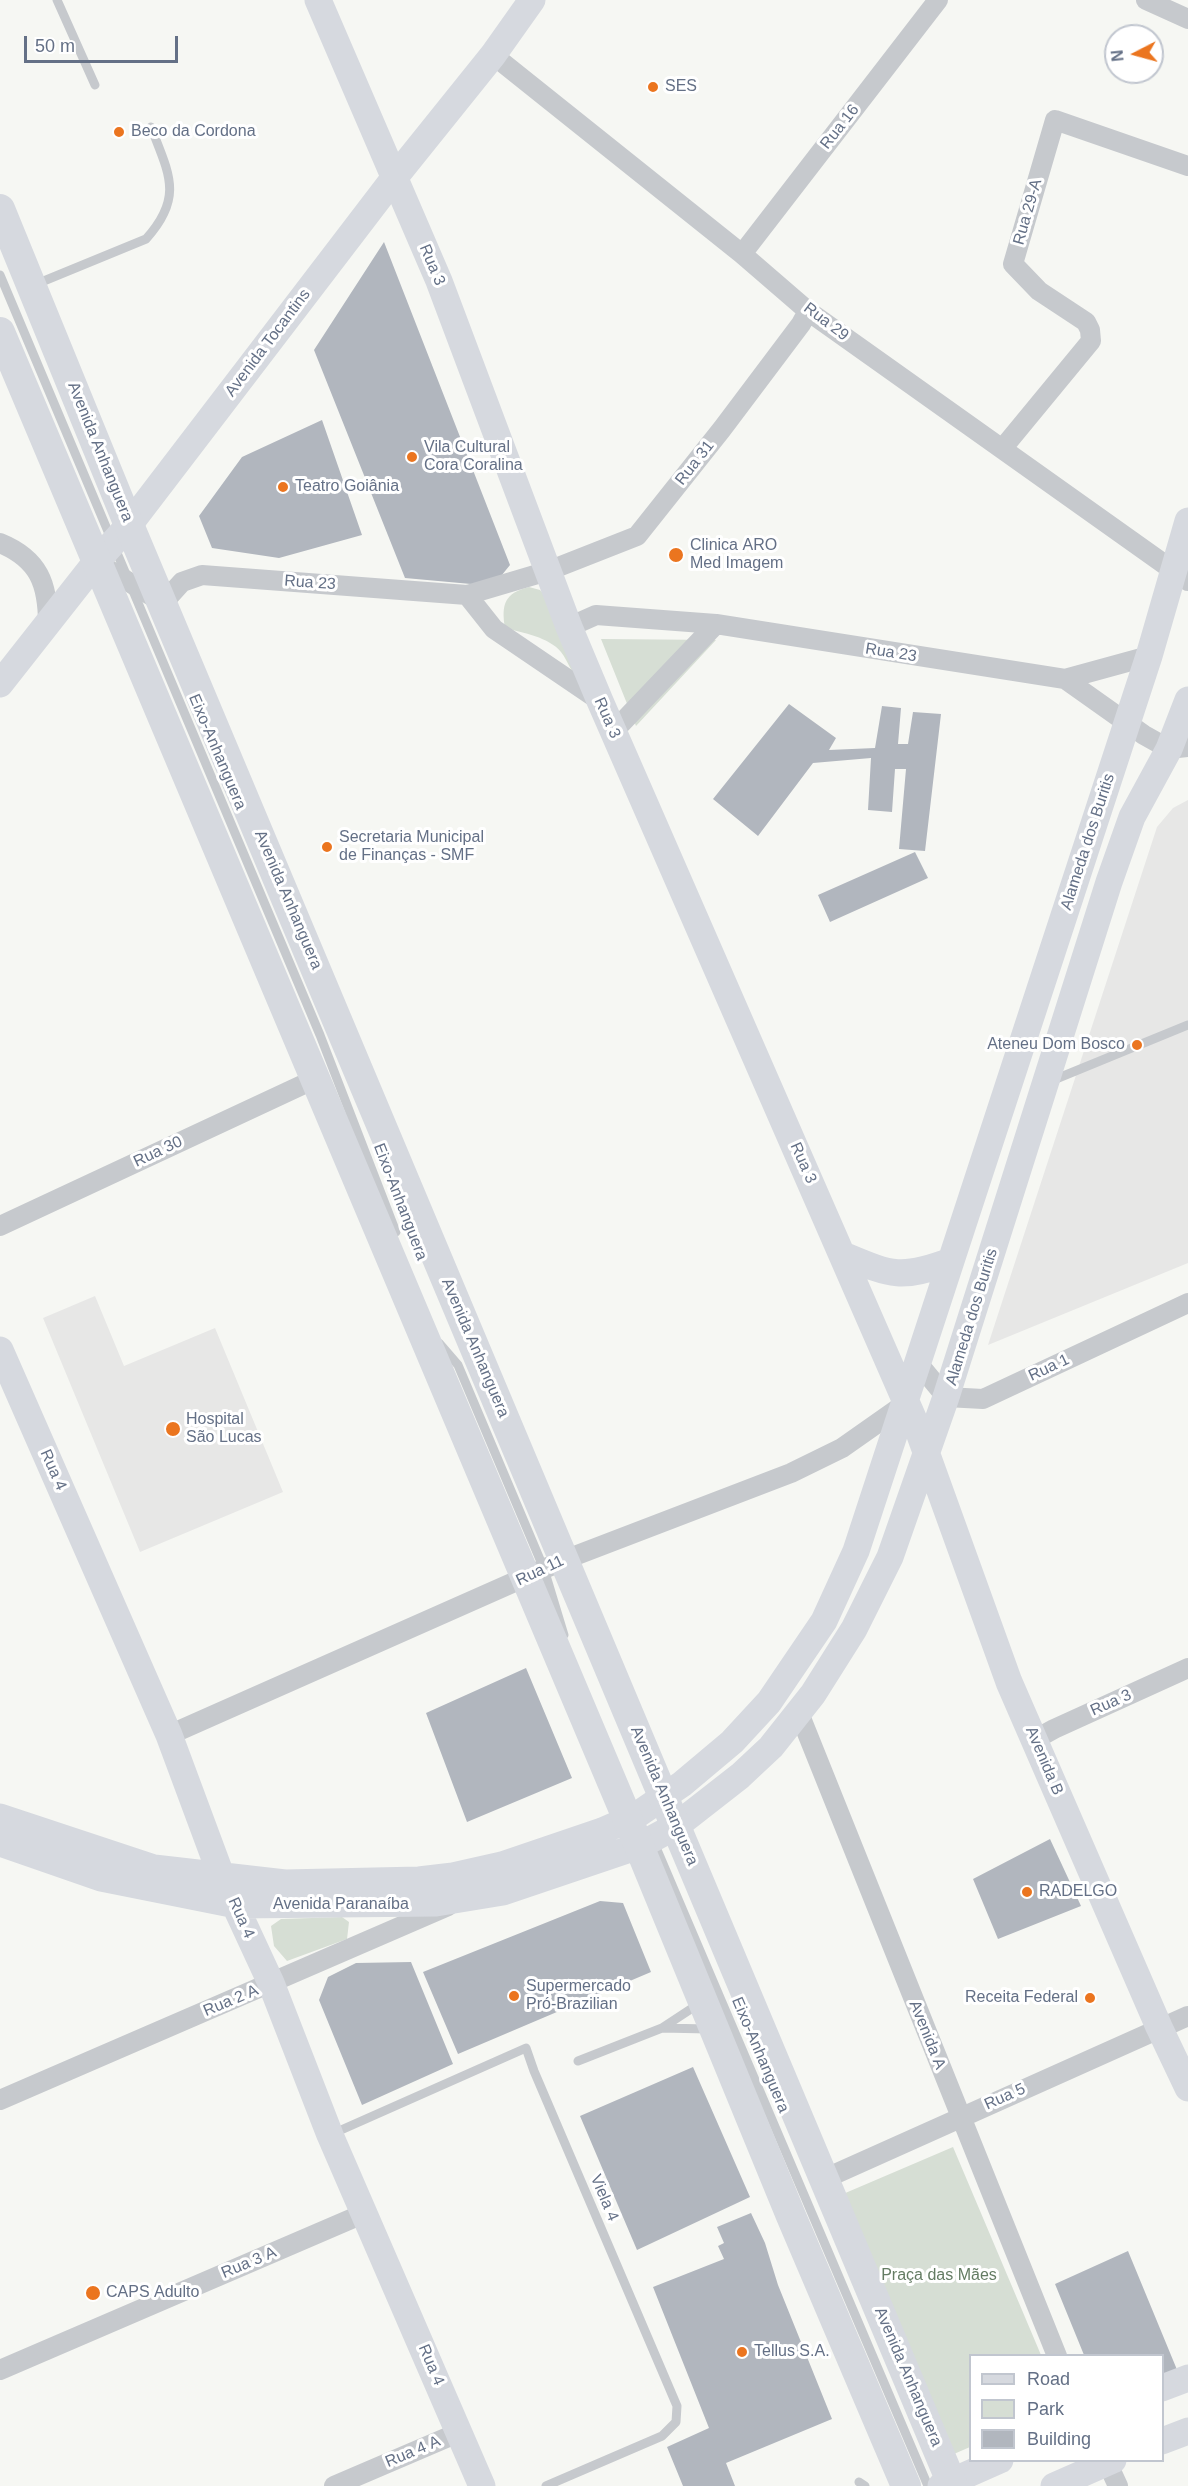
<!DOCTYPE html>
<meta charset="utf-8">
<style>
body{margin:0}
#map{position:relative;width:1188px;height:2486px;overflow:hidden;background:#f6f7f3;font-family:Arial,sans-serif}
canvas{display:block}
.legend{position:absolute;left:969px;top:2354px;width:195px;height:108px;box-sizing:border-box;background:#fff;border:2px solid #c1c6cf;margin:0;padding:8px 10px;list-style:none;font-size:18px;color:#647086}
.legend li{display:flex;align-items:center;gap:12px;height:30px}
.legend b{width:30px;border:2px solid #c1c6cf}
.north{position:absolute;left:1104px;top:24px;width:60px;height:60px;box-sizing:border-box;background:#fff;border:2px solid #c1c6cf;border-radius:50%;rotate:264deg;font-size:16px;font-weight:700;line-height:24px;text-align:center;color:#647086}
.north::after{content:'';display:block;margin:auto;width:21px;height:27px;background:#eb751f;clip-path:polygon(50% 0,100% 100%,50% 72%,0 100%)}
.scale{position:absolute;left:24px;top:36px;width:154px;height:27px;box-sizing:border-box;border:3px solid #647086;border-top:0;padding-left:8px;font-size:18px;line-height:21px;white-space:nowrap;color:#647086;-webkit-text-stroke:4px #fff;paint-order:stroke}
</style>
<div id="map">
<canvas width="1188" height="2486"></canvas>
<ul class="legend">
<li><b style="height:8px;background:#d6d9df"></b>Road</li>
<li><b style="height:16px;background:#d6ded4"></b>Park</li>
<li><b style="height:16px;background:#b1b6be"></b>Building</li>
</ul>
<div class="north">N</div>
<div class="scale">50 m</div>
</div>
<script>
const ctx = document.querySelector('canvas').getContext('2d');
ctx.lineJoin = 'round';
function paint(path, color) { ctx.fillStyle = color; ctx.fill(path, 'evenodd'); }
function stroke(path, color, width, dash) { ctx.strokeStyle = color; ctx.lineWidth = width; ctx.lineCap = dash ? 'butt' : 'round'; ctx.setLineDash(dash || []); ctx.stroke(path); }
function write(font, color, halo, rows, align = 'center') {
  ctx.font = font + ' Arial,sans-serif'; ctx.lineWidth = 6; ctx.setLineDash([]); ctx.textBaseline = 'middle'; ctx.strokeStyle = halo; ctx.fillStyle = color; for (const [text, x, y, turn = 0] of rows) {
    ctx.save(); ctx.translate(x, y); ctx.rotate((+turn || 0) * Math.PI / 180); ctx.textAlign = isNaN(turn) ? turn : align; if (halo) ctx.strokeText(text, 0, 0); ctx.fillText(text, 0, 0); ctx.restore();
  }
}
const built = new Path2D(`
 M1188 800V1263L988 1345 1157 827 1173 808Z
 M95 1296 124 1366 215 1328 283 1492 140 1552 43 1318Z`);
const green = new Path2D(`
 M529 587 540 590 549 599 581 678C569 672 569 662 561 652 549 637 523 633 505 628 501 604 505 593 529 587Z
 M601 639 716 640 636 726Z
 M342 1917 349 1922 347 1939 287 1961 274 1946 271 1926 281 1919Z
 M953 2147 1041 2355 970 2356V2447L947 2457 836 2197Z`);
const building = new Path2D(`
 M384 242 510 565 493 586 405 578 314 350Z
 M322 420 362 535 279 558 212 548 199 516 242 457Z
 M789 704 836 738 829 750 875 748 882 706 901 708 898 744H908L913 712 941 714 925 851 899 849 906 769H895L892 812 868 810 871 758 813 763 758 836 713 799Z
 M915 852 928 878 830 922 818 895Z
 M526 1668 572 1778 467 1822 426 1713Z
 M1050 1839 1081 1906 998 1939 973 1879Z
 M600 1901 623 1903 651 1972 458 2054 423 1972Z
 M411 1962 453 2064 362 2105 319 2000 328 1977 356 1963Z
 M693 2067 750 2197 637 2250 580 2116Z
 M751 2213 765 2243 778 2285 832 2419 726 2463 735 2486H683L667 2447 709 2428 653 2287 724 2259 718 2246 724 2243 717 2227Z
 M1128 2251 1180 2377 1162 2385V2355H1084L1055 2284Z`);
const lane = new Path2D(`
 M57 0 95 85
 M0 275 320 1035 396 1232
 M34 285 146 239C184 197 169 174 151 127
 M1051 1081 1188 1025
 M439 1343 458 1365 544 1569 564 1635 530 1576 448 1378Z
 M655 1845 928 2486
 M662 2028 708 2029
 M578 2061 662 2028 700 2003
 M332 2134 526 2048 534 2071 677 2406 676 2422 662 2436 546 2486
 M859 2482 865 2486`);
const street = new Path2D(`
 M1146 0 1188 19
 M493 55 742 254 808 311 1188 581
 M742 254 938 0
 M1002 449 1091 341 1090 330 1086 322 1039 291 1013 264 1055 120 1188 166
 M0 543C39 559 48 584 48 624
 M98 563 163 603 182 582 202 575 467 595 548 571 637 536 722 429 801 324 808 311
 M467 595 494 629 600 701
 M569 627 596 615 716 624 1065 679 1149 656
 M1065 679 1144 735 1169 749 1188 747
 M613 732 716 624
 M0 1226 315 1079
 M918 1363 946 1397 983 1399 1188 1303
 M799 1713 1057 2356
 M169 1735 564 1560 791 1473 842 1448 906 1403
 M1034 1740 1054 1729 1188 1668
 M0 2100 448 1906
 M824 2179 1188 2016
 M0 2370 365 2213
 M1106 2460 1118 2486
 M334 2486 460 2432`);
const secondary = new Path2D(`
 M318 0 439 281 569 627 600 701 917 1427 1009 1682 1159 2027 1188 2088
 M0 684 96 562 129 525 395 177 493 55 532 0
 M843 1255C891 1275 900 1280 951 1261
 M0 1350 169 1735 221 1875 271 1983 330 2135 482 2486
 M0 1817 154 1868 285 1883 419 1880 453 1876 502 1865 602 1831 634 1817 682 1784 732 1742 769 1702 824 1621 856 1551 1149 656 1188 521
 M0 1843 101 1878 236 1905 436 1903 503 1892 639 1846 676 1826 740 1776 771 1747 813 1694 854 1629 890 1557 946 1397 1109 882 1132 817 1169 749 1188 700
 M1162 2388 1188 2378
 M1162 2441 1188 2431
 M941 2486 1000 2460
 M1054 2486 1113 2460`);
const primary = new Path2D(`
 M0 209 129 525 953 2486
 M0 332 639 1846 791 2216 906 2486`);
const markers = [
 [653,87,6,"#eb751f"],
 [119,132,6,"#eb751f"],
 [412,457,6,"#eb751f"],
 [283,487,6,"#eb751f"],
 [676,555,8,"#eb751f"],
 [327,847,6,"#eb751f"],
 [1137,1045,6,"#eb751f"],
 [173,1429,8,"#eb751f"],
 [1027,1892,6,"#eb751f"],
 [514,1996,6,"#eb751f"],
 [1090,1998,6,"#eb751f"],
 [93,2293,8,"#eb751f"],
 [742,2352,6,"#eb751f"]
];
const poiNames = [
 ["SES",665,87],
 ["Beco da Cordona",131,132],
 ["Vila Cultural",424,448],
 ["Cora Coralina",424,466],
 ["Teatro Goiânia",295,487],
 ["Clinica ARO",690,546],
 ["Med Imagem",690,564],
 ["Secretaria Municipal",339,838],
 ["de Finanças - SMF",339,856],
 ["Ateneu Dom Bosco",1125,1045,"right"],
 ["Hospital",186,1420],
 ["São Lucas",186,1438],
 ["RADELGO",1039,1892],
 ["Supermercado",526,1987],
 ["Pró-Brazilian",526,2005],
 ["Receita Federal",1078,1998,"right"],
 ["CAPS Adulto",106,2293],
 ["Tellus S.A.",754,2352]
];
const streetNames = [
 ["Rua 16",840,127,-52],
 ["Rua 29-A",1028,212,-74],
 ["Rua 3",432,265,67],
 ["Rua 29",826,322,37],
 ["Avenida Tocantins",268,343,-53],
 ["Avenida Anhanguera",100,452,68],
 ["Rua 31",695,463,-52],
 ["Rua 23",310,583,4],
 ["Rua 23",891,653,9],
 ["Rua 3",607,718,66],
 ["Eixo-Anhanguera",217,752,67],
 ["Alameda dos Buritis",1088,842,-72],
 ["Avenida Anhanguera",288,900,67],
 ["Rua 30",158,1152,-25],
 ["Rua 3",803,1163,66],
 ["Eixo-Anhanguera",400,1202,69],
 ["Alameda dos Buritis",972,1317,-73],
 ["Avenida Anhanguera",475,1348,67],
 ["Rua 1",1049,1368,-25],
 ["Rua 4",53,1470,66],
 ["Rua 11",540,1571,-25],
 ["Rua 3",1111,1703,-24],
 ["Avenida B",1044,1761,67],
 ["Avenida Anhanguera",664,1796,67],
 ["Avenida Paranaíba",341,1905],
 ["Rua 4",241,1918,66],
 ["Rua 2 A",231,2001,-23],
 ["Avenida A",927,2035,68],
 ["Eixo-Anhanguera",760,2055,67],
 ["Rua 5",1005,2097,-24],
 ["Viela 4",604,2198,67],
 ["Rua 3 A",249,2263,-23],
 ["Rua 4",431,2365,67],
 ["Avenida Anhanguera",908,2377,67],
 ["Rua 4 A",413,2452,-23]
];
const parkNames = [
 ["Praça das Mães",939,2276]
];
paint(built, '#e7e7e6');
paint(green, '#d6ded4');
paint(building, '#b1b6be');
stroke(lane, '#c6c9cd', 9);
stroke(street, '#c6c9cd', 20);
stroke(secondary, '#d6d9df', 27);
stroke(primary, '#d6d9df', 30);
for (const [x, y, r, color] of markers) { const dot = new Path2D(); dot.arc(x, y, r, 0, 2 * Math.PI); ctx.fillStyle = color; ctx.fill(dot); stroke(dot, '#fff', 2); }
write('16px', '#647086', '#fff', poiNames, 'left');
write('16px', '#647086', '#fff', streetNames);
write('16px', '#647c63', '#fff', parkNames);
</script>
